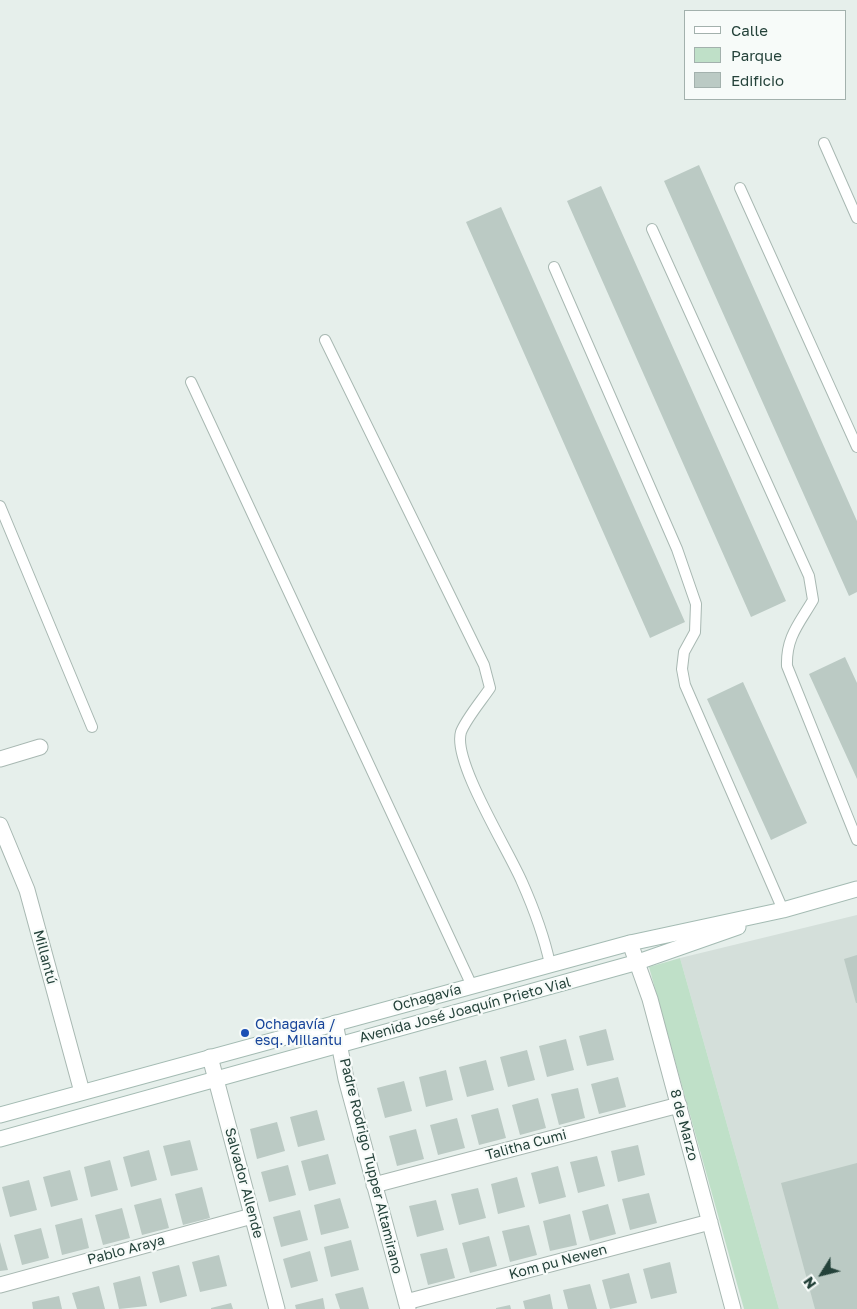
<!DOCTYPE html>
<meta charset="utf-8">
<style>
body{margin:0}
#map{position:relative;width:857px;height:1309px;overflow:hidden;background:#e6efeb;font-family:"Golos Text",sans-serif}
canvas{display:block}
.legend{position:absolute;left:684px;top:10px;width:162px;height:90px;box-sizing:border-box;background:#f7fbf9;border:1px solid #a3b1ad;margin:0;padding:6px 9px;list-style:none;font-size:15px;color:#24423a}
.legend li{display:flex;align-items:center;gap:10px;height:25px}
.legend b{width:25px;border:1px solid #a3b1ad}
.north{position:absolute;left:797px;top:1249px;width:50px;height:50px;-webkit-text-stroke:4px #f7fbf9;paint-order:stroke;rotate:234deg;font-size:14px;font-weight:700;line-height:20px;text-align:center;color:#24423a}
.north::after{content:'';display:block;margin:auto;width:18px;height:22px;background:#24423a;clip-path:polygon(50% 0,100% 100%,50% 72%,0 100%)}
</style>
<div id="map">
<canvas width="857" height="1309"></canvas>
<ul class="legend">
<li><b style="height:6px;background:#fff"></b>Calle</li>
<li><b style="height:14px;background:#bfe0c8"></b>Parque</li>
<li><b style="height:14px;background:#bbcac4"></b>Edificio</li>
</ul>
<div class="north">N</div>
</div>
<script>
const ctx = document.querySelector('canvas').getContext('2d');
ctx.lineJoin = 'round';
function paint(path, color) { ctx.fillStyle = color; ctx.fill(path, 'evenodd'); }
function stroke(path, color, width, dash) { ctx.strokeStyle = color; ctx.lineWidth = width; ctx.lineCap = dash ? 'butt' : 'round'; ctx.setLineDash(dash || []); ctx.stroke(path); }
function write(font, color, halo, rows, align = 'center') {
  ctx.font = font + ' "Golos Text",sans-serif'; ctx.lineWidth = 4.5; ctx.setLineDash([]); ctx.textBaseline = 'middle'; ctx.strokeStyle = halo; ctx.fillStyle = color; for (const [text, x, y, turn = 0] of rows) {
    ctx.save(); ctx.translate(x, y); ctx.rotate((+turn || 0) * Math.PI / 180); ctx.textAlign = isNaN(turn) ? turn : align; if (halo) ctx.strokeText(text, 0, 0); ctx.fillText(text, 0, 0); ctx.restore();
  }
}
const built = new Path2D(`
 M857 915V1309H779L680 958Z`);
const green = new Path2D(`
 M680 958 779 1309H744L649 967Z`);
const building = new Path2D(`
 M699 165 857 521V592L849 596 664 181Z
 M601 186 786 601 751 617 567 201Z
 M501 207 685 622 650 638 466 222Z
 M845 657 857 683V779L809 674Z
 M743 682 807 823 771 840 707 699Z
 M857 955V1003H856L844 959Z
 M606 1029 614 1060 587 1066 579 1036Z
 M566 1039 574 1070 547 1077 539 1046Z
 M527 1050 535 1080 508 1087 500 1057Z
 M486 1060 494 1090 467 1097 459 1067Z
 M446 1070 453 1100 426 1107 419 1077Z
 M618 1077 626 1107 599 1114 591 1084Z
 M404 1081 412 1111 385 1118 377 1088Z
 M578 1088 585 1118 559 1125 551 1094Z
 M538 1098 546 1128 520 1135 512 1105Z
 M498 1108 506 1138 479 1145 471 1115Z
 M317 1110 325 1140 298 1147 290 1117Z
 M457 1118 465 1148 438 1155 430 1125Z
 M277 1122 285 1151 257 1159 250 1129Z
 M416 1129 424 1159 397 1166 389 1136Z
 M190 1140 198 1170 171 1176 163 1146Z
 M638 1145 645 1175 618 1182 611 1151Z
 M149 1150 157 1180 131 1187 123 1157Z
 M328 1154 336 1184 309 1191 301 1161Z
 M597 1156 605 1186 578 1193 570 1162Z
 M110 1160 118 1190 91 1197 84 1167Z
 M857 1163V1309H815L781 1183Z
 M288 1165 296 1195 269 1202 261 1172Z
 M558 1166 566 1197 539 1204 531 1173Z
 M70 1170 78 1200 51 1207 43 1177Z
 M517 1177 525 1207 498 1214 491 1184Z
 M29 1180 37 1210 10 1217 2 1187Z
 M202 1187 210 1218 183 1225 175 1194Z
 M478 1188 486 1218 459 1225 451 1194Z
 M649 1193 657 1223 630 1230 622 1199Z
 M161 1198 169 1228 142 1235 134 1205Z
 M340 1198 349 1228 321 1235 314 1205Z
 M436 1200 444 1230 417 1237 409 1206Z
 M608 1204 616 1234 590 1241 582 1211Z
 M122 1208 130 1238 103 1245 95 1215Z
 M300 1210 308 1240 281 1247 273 1217Z
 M570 1214 577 1245 550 1251 543 1221Z
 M82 1218 89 1248 62 1255 55 1225Z
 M529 1225 537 1255 510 1262 502 1231Z
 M41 1228 49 1258 22 1265 14 1235Z
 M489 1236 497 1266 470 1273 462 1243Z
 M351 1240 359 1270 331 1277 324 1247Z
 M0 1242 8 1270 0 1271Z
 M447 1248 455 1278 428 1285 420 1254Z
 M310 1251 318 1281 291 1288 283 1259Z
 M219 1255 227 1286 200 1292 192 1262Z
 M670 1262 677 1293 651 1299 643 1269Z
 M179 1265 187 1296 160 1303 152 1272Z
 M629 1273 637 1303 610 1309 602 1280Z
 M140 1276 147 1306 119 1309 113 1283Z
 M590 1284 597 1309H568L563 1290Z
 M99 1286 105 1309H77L72 1293Z
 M363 1287 369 1309H340L335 1294Z
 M550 1294 553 1309H525L523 1301Z
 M59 1296 62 1309H33L32 1302Z
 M323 1298 325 1309H296L295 1305Z
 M231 1303 233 1309H211V1308Z
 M510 1305 511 1309H496V1308Z`);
const service = new Path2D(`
 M824 143 857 218
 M740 188 857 447
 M652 229 809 576 813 600C799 624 786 637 787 666L857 840
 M554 267 677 549 696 604 695 632 684 652 682 669 685 685 783 910
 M325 340 484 665 490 688C482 700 466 719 461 732 452 761 509 851 522 882 534 909 544 936 550 964
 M191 382 472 986
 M0 506 92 727`);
const minor = new Path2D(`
 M0 759 40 747
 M0 825 27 890 82 1092
 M630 943 650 999 733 1309
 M335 1023 346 1079 408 1309
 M210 1057 277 1309
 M374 1185 679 1105
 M0 1285 252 1216
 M406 1302 710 1222`);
const secondary = new Path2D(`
 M0 1115 630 943 783 910 857 889
 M0 1139 638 962 738 927`);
const markers = [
 [245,1033,5,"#1a4fb4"]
];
const streetNames = [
 ["Millantú",45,957,75],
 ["Ochagavía",427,998,-15],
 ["Avenida José Joaquín Prieto Vial",465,1010,-15],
 ["8 de Marzo",684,1125,75],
 ["Talitha Cumi",526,1145,-15],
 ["Padre Rodrigo Tupper Altamirano",371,1166,76],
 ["Salvador Allende",244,1183,75],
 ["Pablo Araya",126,1250,-15],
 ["Kom pu Newen",558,1262,-15]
];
const transitNames = [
 ["Ochagavía /",255,1025],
 ["esq. Millantu",255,1041]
];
paint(built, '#d4dfda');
paint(green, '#bfe0c8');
paint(building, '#bbcac4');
stroke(service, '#a8b8b2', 12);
stroke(minor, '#a8b8b2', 17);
stroke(secondary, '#a4bbb3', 17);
stroke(service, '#fff', 10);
stroke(minor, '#fff', 15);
stroke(secondary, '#fff', 15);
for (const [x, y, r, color] of markers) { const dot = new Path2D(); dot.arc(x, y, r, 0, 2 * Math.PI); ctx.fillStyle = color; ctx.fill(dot); stroke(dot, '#f7fbf9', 2); }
write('14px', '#24423a', '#f7fbf9', streetNames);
write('14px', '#164399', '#f7fbf9', transitNames, 'left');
</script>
